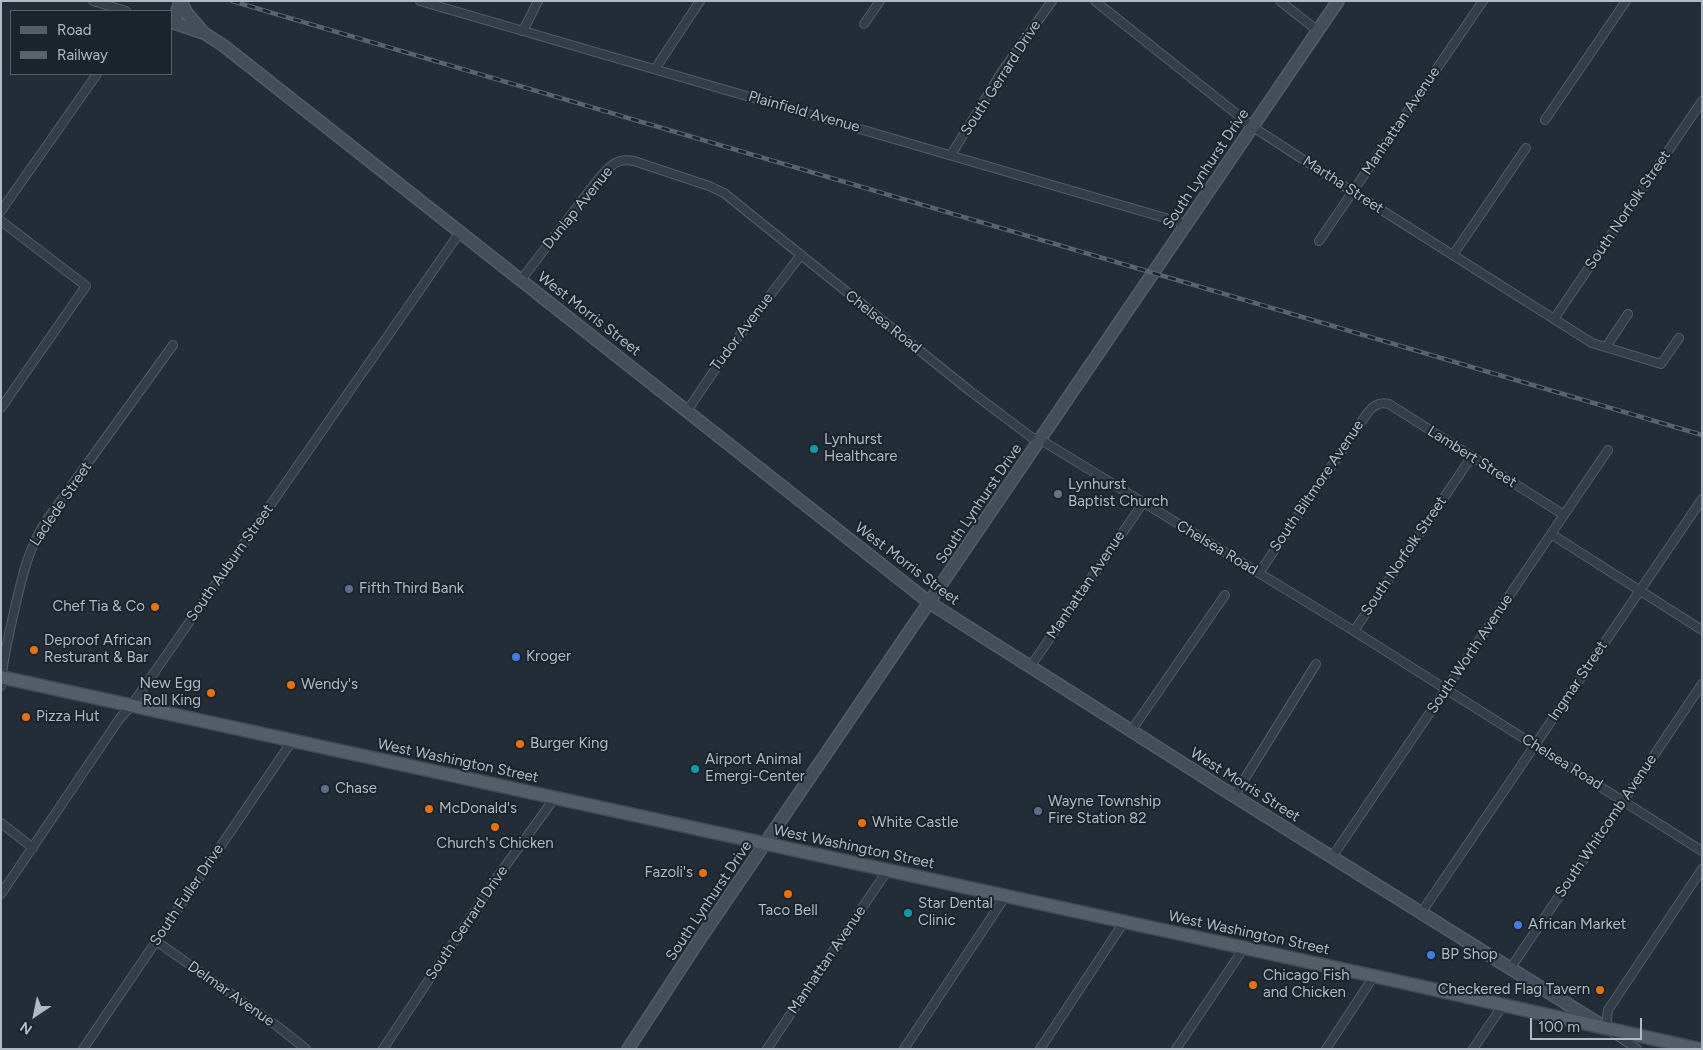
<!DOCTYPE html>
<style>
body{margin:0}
#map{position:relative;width:1703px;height:1050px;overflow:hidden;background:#222d37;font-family:Figtree,sans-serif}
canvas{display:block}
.frame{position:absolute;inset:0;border:2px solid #b0b9c4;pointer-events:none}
.legend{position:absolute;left:10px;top:10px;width:162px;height:65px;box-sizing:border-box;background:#1b232c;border:1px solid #575f69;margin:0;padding:6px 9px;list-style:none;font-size:15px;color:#b0b9c4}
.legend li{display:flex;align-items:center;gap:10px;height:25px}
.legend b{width:25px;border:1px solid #575f69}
.north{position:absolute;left:10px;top:990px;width:50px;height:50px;-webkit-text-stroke:4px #1b232c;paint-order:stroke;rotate:214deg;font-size:14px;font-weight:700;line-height:20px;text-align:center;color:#b0b9c4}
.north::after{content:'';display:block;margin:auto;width:18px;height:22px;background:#b0b9c4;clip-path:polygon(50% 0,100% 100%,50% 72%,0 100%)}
.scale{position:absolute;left:1530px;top:1018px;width:112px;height:22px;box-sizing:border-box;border:2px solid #b0b9c4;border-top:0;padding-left:6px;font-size:15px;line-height:18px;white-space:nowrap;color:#b0b9c4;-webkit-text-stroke:4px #1b232c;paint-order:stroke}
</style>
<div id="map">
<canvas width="1703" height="1050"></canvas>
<div class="frame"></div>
<ul class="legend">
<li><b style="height:6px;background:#535e68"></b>Road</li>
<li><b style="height:6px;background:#58636e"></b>Railway</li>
</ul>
<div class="north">N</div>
<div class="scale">100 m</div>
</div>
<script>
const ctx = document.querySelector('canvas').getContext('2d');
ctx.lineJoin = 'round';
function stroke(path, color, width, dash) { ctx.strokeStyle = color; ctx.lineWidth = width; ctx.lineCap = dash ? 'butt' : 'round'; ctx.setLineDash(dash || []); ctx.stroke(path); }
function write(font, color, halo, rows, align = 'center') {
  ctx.font = font + ' Figtree,sans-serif'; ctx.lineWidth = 4; ctx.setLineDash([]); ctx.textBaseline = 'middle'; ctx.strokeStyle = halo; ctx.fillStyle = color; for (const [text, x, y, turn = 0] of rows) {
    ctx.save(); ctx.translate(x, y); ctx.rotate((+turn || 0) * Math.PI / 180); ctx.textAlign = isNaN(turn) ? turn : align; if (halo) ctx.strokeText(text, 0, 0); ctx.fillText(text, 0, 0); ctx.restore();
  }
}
const street = new Path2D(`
 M93 1 126 11
 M420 1 1186 224
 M1095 1 1253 127 1353 192 1592 343 1661 364 1679 338
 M1280 1 1318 31
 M864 24 880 1
 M523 31 538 1
 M655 69 700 1
 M1545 120 1626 1
 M951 155 1001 73 1052 1
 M1 211 97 74
 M1 221 86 286 1 408
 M1319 241 1483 1
 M1453 255 1526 148
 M521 280 600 177C611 165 617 158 634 161L709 186 724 193 970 391 1031 437 1041 440 1354 631 1702 851
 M1554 319 1702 101
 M1606 347 1628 314
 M687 411 724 356 800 256
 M1551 534 1702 630
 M1259 573 1366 415C1372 407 1378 401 1389 404L1564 515
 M1354 631 1472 456
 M1030 667 1143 503
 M1 686C2 662 8 640 13 616 21 582 27 550 46 521L173 345
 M1131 731 1225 595
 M1234 796 1316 664
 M1 823 33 848
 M1332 857 1608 450
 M1 894 120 718 131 706 460 232
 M1421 913 1702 499
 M156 941 277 1026 306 1049
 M1510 969 1702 684
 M83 1049 292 741
 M383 1049 493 883 554 799
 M767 1049 887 871
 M904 1049 1005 897
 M1040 1049 1124 922
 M1176 1049 1244 948
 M1326 1049 1374 976
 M1473 1049 1503 1005
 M1637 1049 1606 1028 1608 1010 1702 869`);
const secondary = new Path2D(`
 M180 1 174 23 204 33 224 46 930 603 1234 796 1601 1025
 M181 1 186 12 203 32
 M628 1049 700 939 1338 1`);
const primary = new Path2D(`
 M1 677 1392 980 1699 1049`);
const rail = new Path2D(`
 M232 1 1702 435`);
const markers = [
 [814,449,5,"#0f9aa8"],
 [1058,494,5,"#6b7280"],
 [349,589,5,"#5c6f8a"],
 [155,607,5,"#e8710a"],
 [34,650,5,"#e8710a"],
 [516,657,5,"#3f7fe0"],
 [291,685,5,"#e8710a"],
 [211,693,5,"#e8710a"],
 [26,717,5,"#e8710a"],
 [520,744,5,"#e8710a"],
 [695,769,5,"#0f9aa8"],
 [325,789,5,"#5c6f8a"],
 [429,809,5,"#e8710a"],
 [1038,811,5,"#5c6f8a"],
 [862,823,5,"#e8710a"],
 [495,827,5,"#e8710a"],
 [703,873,5,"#e8710a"],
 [788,894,5,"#e8710a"],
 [908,913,5,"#0f9aa8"],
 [1518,925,5,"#3f7fe0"],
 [1431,955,5,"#3f7fe0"],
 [1253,985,5,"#e8710a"],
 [1600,990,5,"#e8710a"]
];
const streetNames = [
 ["South Gerrard Drive",1001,78,-57],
 ["Plainfield Avenue",804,112,16],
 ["Manhattan Avenue",1401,121,-56],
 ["South Lynhurst Drive",1206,169,-56],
 ["Martha Street",1343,185,33],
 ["Dunlap Avenue",578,208,-51],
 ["South Norfolk Street",1628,210,-56],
 ["West Morris Street",589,314,38],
 ["Chelsea Road",883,322,38],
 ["Tudor Avenue",742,332,-53],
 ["Lambert Street",1472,457,32],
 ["South Biltmore Avenue",1317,486,-56],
 ["Laclede Street",61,504,-56],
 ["South Lynhurst Drive",979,504,-56],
 ["Chelsea Road",1217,548,31],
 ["South Norfolk Street",1404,556,-56],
 ["South Auburn Street",230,563,-55],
 ["West Morris Street",907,564,37],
 ["Manhattan Avenue",1086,585,-56],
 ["South Worth Avenue",1470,654,-56],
 ["Ingmar Street",1578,681,-56],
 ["West Washington Street",458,761,12],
 ["Chelsea Road",1562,762,32],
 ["West Morris Street",1245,785,32],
 ["South Whitcomb Avenue",1606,826,-56],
 ["West Washington Street",854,847,12],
 ["South Fuller Drive",187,895,-56],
 ["South Lynhurst Drive",709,901,-56],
 ["South Gerrard Drive",467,923,-56],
 ["West Washington Street",1249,933,12],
 ["Manhattan Avenue",827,960,-56],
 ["Delmar Avenue",231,994,35]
];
const poiNames = [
 ["Lynhurst",824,440],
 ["Healthcare",824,457],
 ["Lynhurst",1068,485],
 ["Baptist Church",1068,502],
 ["Fifth Third Bank",359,589],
 ["Chef Tia & Co",145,607,"right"],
 ["Deproof African",44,641],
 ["Resturant & Bar",44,658],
 ["Kroger",526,657],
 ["New Egg",201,684,"right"],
 ["Roll King",201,701,"right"],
 ["Wendy's",301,685],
 ["Pizza Hut",36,717],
 ["Burger King",530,744],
 ["Airport Animal",705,760],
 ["Emergi-Center",705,777],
 ["Chase",335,789],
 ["Wayne Township",1048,802],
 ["Fire Station 82",1048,819],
 ["McDonald's",439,809],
 ["White Castle",872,823],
 ["Church's Chicken",495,844,"center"],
 ["Fazoli's",693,873,"right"],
 ["Star Dental",918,904],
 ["Clinic",918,921],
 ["Taco Bell",788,911,"center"],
 ["African Market",1528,925],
 ["BP Shop",1441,955],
 ["Chicago Fish",1263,976],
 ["and Chicken",1263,993],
 ["Checkered Flag Tavern",1590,990,"right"]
];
stroke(street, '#535c65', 10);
stroke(secondary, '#535c65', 14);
stroke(primary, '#424a54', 15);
stroke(street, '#353e48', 8);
stroke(secondary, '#444e5a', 11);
stroke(primary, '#535e68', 12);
stroke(rail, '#58636e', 4.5);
stroke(rail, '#1b232c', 2.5, [8]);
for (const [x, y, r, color] of markers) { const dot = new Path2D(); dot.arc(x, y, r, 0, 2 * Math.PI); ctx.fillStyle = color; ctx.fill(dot); stroke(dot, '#1b232c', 2); }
write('15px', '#b0b9c4', '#1b232c', streetNames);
write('15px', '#b0b9c4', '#1b232c', poiNames, 'left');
</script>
